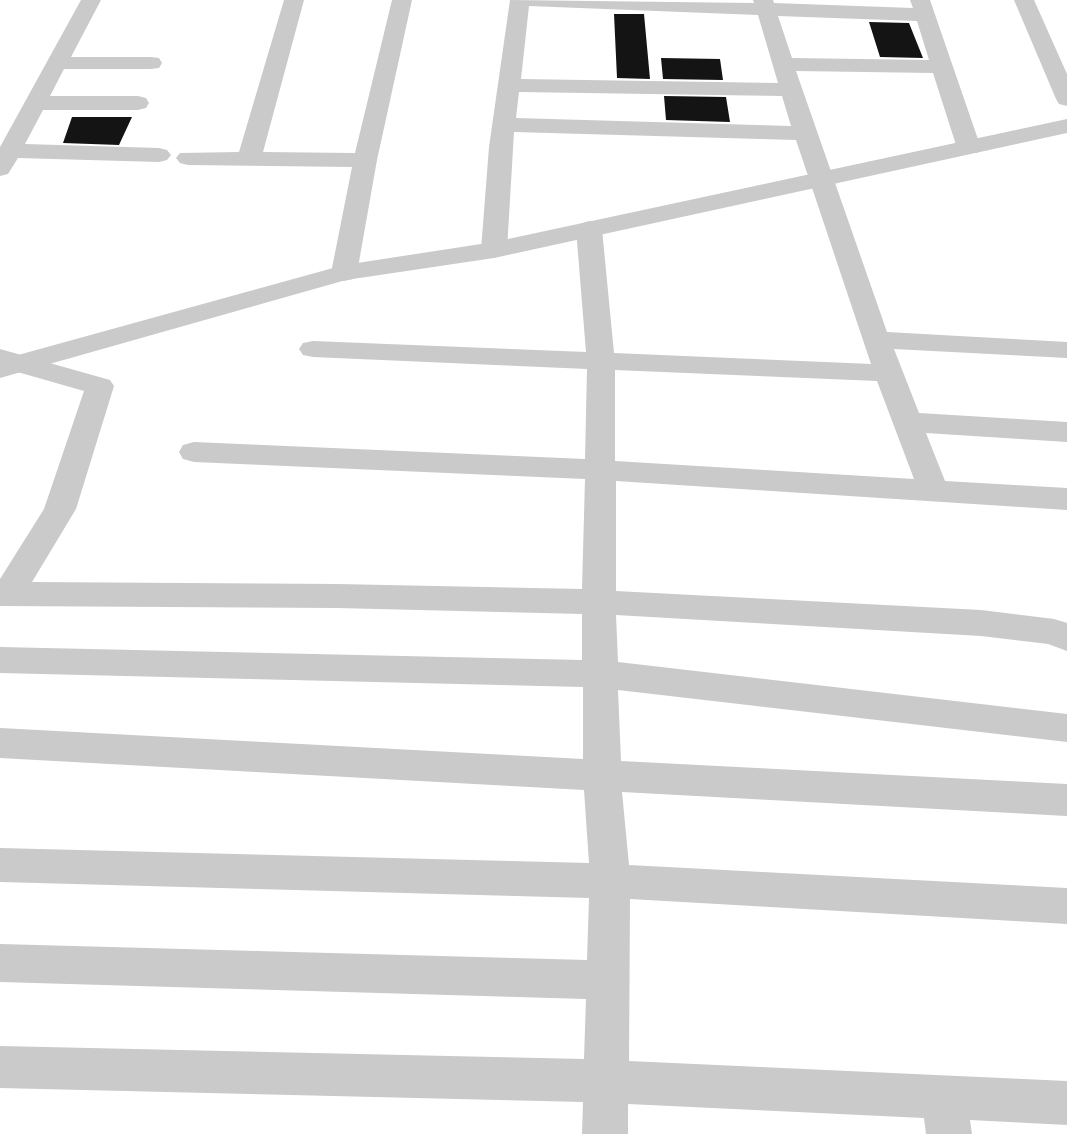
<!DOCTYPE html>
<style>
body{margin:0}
canvas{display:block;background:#fff}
</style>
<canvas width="1067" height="1134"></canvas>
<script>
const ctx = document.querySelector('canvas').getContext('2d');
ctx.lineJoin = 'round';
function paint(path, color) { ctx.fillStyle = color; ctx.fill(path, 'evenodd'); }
const building = new Path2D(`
 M614 14H644L650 79 617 78Z
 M869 22 909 23 923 58 880 57Z
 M661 58 720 59 723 80 663 79Z
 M664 96 726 97 730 122 666 120Z
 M72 117H132L119 145 63 143Z`);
const minor = new Path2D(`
 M81 0H101L71 57H151L159 58 162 63 159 68 151 69H64L50 96H138L146 98 149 103 146 108 138 110H43L25 144 159 148 167 150 171 155 167 160 159 162 18 158 8 174 0 176V147Z
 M284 0H304L263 152 355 153 392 0H412L377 160 357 273 353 279 344 281 335 279 331 273 352 167 188 165 180 163 176 158 180 153 239 152Z
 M510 0 754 3 753 0H773L774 3 913 8 910 0H930L981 148 977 153H961L957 148 933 73 796 71 887 332 1067 342V358L894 349 919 413 1067 422V442L926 433 945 481 1067 488V510L616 481V591L981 610 1054 619 1067 623V651L1048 644 981 636 616 615 618 662 1067 714V742L618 690 621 761 1067 784V816L622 792 629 865 1067 888V924L630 899 629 1061 1067 1081V1125L970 1120 972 1134H926L924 1118 628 1104V1134H582L583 1102 0 1088V1046L584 1059 586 999 0 982V944L587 960 589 898 0 882V848L589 863 584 790 0 758V728L583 759V687L0 673V647L582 660V614L337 608 0 606V579L44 509 84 391 0 367V349L110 380 114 386 76 509 32 582 337 584 582 589 585 479 194 462 183 459 179 452 183 445 194 442 585 459 587 369 313 357 303 355 299 349 303 343 313 341 586 352 576 229 580 224 589 221 598 224 602 229 614 353 871 364 796 140 514 132 507 250 503 255 494 258 485 255 481 250 489 147ZM529 6 758 15 778 83 521 79ZM778 16 917 21 929 60 792 58ZM519 92 782 96 791 126 516 118ZM615 370 877 381 914 479 615 461Z
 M1014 0H1034L1067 74V106L1059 104 1056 99Z`);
const tertiary = new Path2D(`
 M1067 119V133L494 258 346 280 0 378V360L344 265 494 242Z`);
paint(building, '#141414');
paint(minor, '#cacaca');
paint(tertiary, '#cacaca');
</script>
